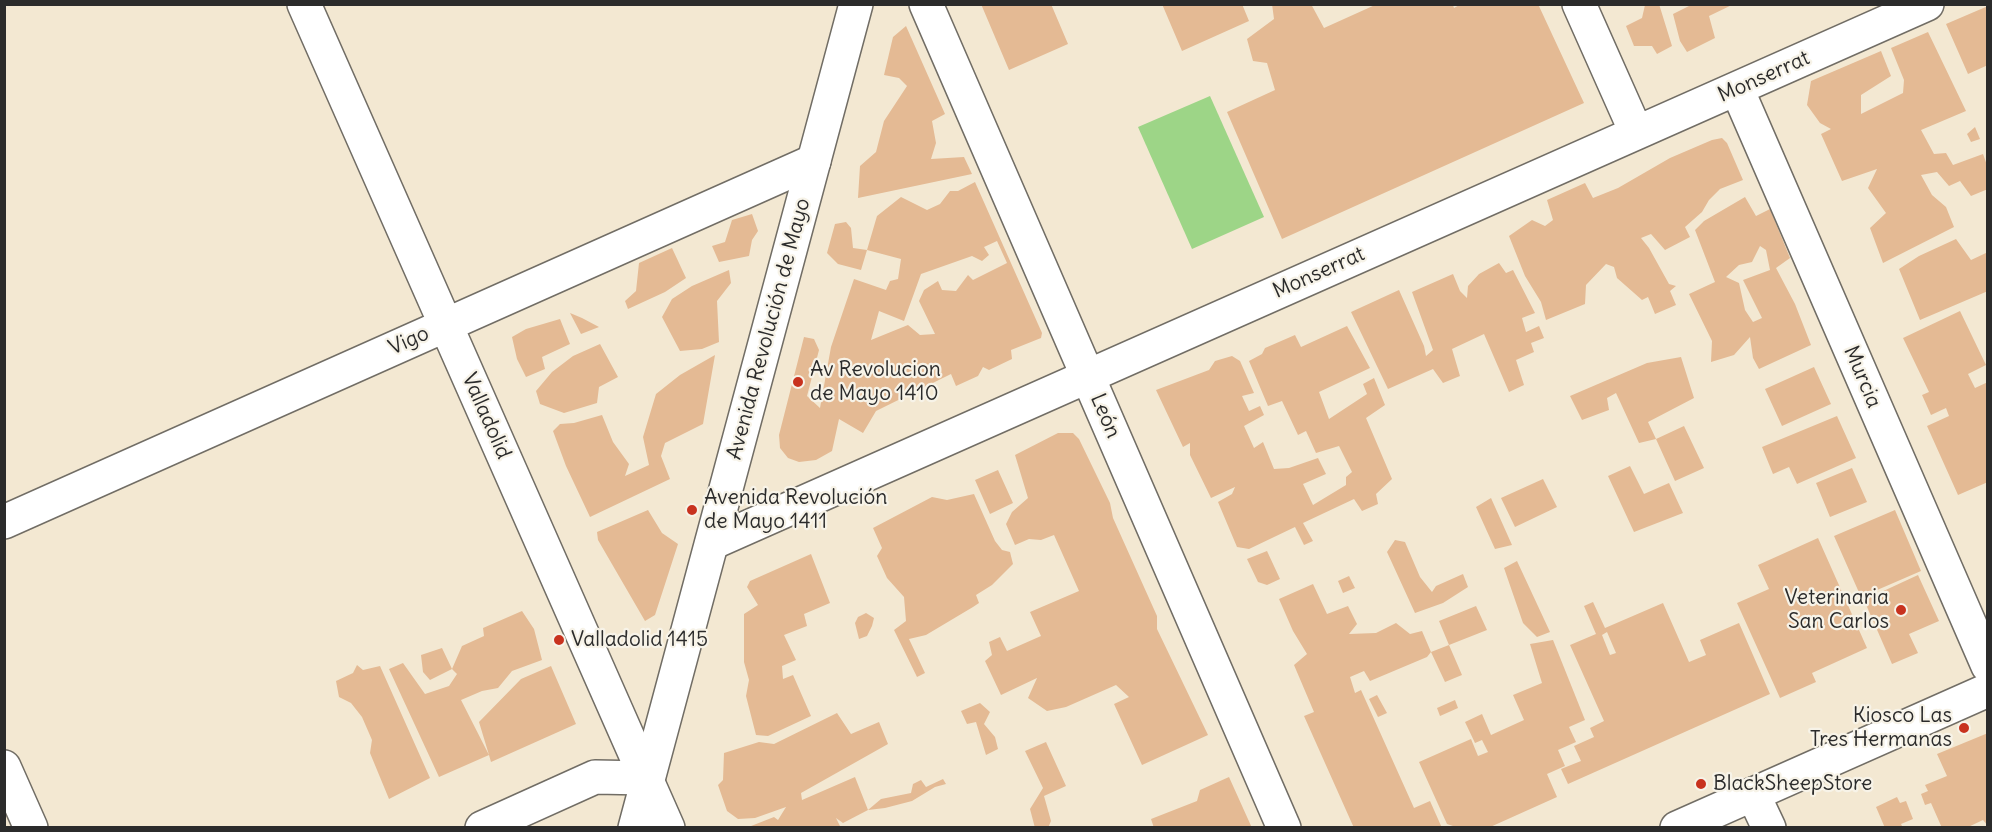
<!DOCTYPE html>
<meta charset="utf-8">
<style>
body{margin:0}
#map{position:relative;width:1992px;height:832px;overflow:hidden;background:#f3e8d2;font-family:Delius,sans-serif}
canvas{display:block}
.frame{position:absolute;inset:0;border:6px solid #2b2b2b;pointer-events:none}
</style>
<div id="map">
<canvas width="1992" height="832"></canvas>
<div class="frame"></div>
</div>
<script>
const ctx = document.querySelector('canvas').getContext('2d');
ctx.lineJoin = 'round';
function paint(path, color) { ctx.fillStyle = color; ctx.fill(path, 'evenodd'); }
function stroke(path, color, width, dash) { ctx.strokeStyle = color; ctx.lineWidth = width; ctx.lineCap = dash ? 'butt' : 'round'; ctx.setLineDash(dash || []); ctx.stroke(path); }
function write(font, color, halo, rows, align = 'center') {
  ctx.font = font + ' Delius,sans-serif'; ctx.lineWidth = 4.5; ctx.setLineDash([]); ctx.textBaseline = 'middle'; ctx.strokeStyle = halo; ctx.fillStyle = color; for (const [text, x, y, turn = 0] of rows) {
    ctx.save(); ctx.translate(x, y); ctx.rotate((+turn || 0) * Math.PI / 180); ctx.textAlign = isNaN(turn) ? turn : align; if (halo) ctx.strokeText(text, 0, 0); ctx.fillText(text, 0, 0); ctx.restore();
  }
}
const green = new Path2D(`
 M1210 96 1264 217 1192 249 1138 127Z`);
const building = new Path2D(`
 M981 4H1051L1068 44 1009 70Z
 M1162 4H1242L1249 21 1182 51Z
 M1272 4H1311L1324 28 1375 5H1453L1454 8 1461 4H1538L1584 103 1282 239 1227 112 1275 90 1267 63 1253 61 1247 39 1274 19Z
 M1659 4 1672 46 1657 54 1652 46H1634L1626 26 1642 18 1645 5Z
 M1693 4H1734L1709 16 1715 38 1687 52 1680 41 1673 14Z
 M1988 6V65L1968 74 1946 24Z
 M906 26 945 114 932 121 936 143 931 159 964 157 972 174 858 198 860 166 876 152 884 121 907 86 899 78 884 75 893 37Z
 M1928 32 1966 111 1921 130 1934 154 1946 153 1953 165 1983 154 1988 168V189L1971 196 1960 181 1949 186 1937 172 1921 175 1932 195 1946 207 1954 227 1883 263 1870 228 1886 213 1868 188 1877 169 1842 181 1821 134 1831 129 1820 123 1807 105 1811 81 1881 51 1891 76 1861 95V114L1903 93 1904 80 1891 48Z
 M1975 127 1980 139 1971 142 1967 134Z
 M1722 138 1727 143 1743 180 1720 189 1709 200 1702 212 1685 227 1690 237 1665 250 1651 234 1641 238 1649 248 1669 284 1676 286 1670 291 1676 305 1655 314 1648 297 1642 300 1617 278 1614 267 1606 264 1586 285 1585 304 1546 320 1541 302 1525 276 1509 236 1532 220 1545 226 1553 220 1547 200 1585 183 1593 198 1618 188 1670 158 1712 140Z
 M975 182 1042 333 1041 338 1011 350 1012 359 989 370 983 367 978 376 956 386 951 374 876 411 863 433 839 419 832 451 816 460 799 462 788 458 780 448 779 435 804 337 814 339 819 350 807 396 820 408 831 347 854 279 886 290 890 281 898 279 901 259 867 250 877 216 901 197 927 210 940 204 950 191H958ZM997 241 1007 263 973 280 968 275 956 291 942 290 938 281 924 290 919 301 935 334 920 335 908 325 871 340 879 311 904 321 921 274 972 256 982 261 989 255 984 247Z
 M1745 197 1756 216 1770 209 1790 258 1776 268 1795 304 1811 345 1759 369 1753 358 1750 337 1734 355 1711 362 1712 341 1689 294 1715 282 1695 230 1704 221ZM1760 246 1766 250 1770 270 1743 280 1762 318 1753 322 1745 310 1739 283 1726 277 1739 265 1752 262Z
 M752 214 758 231 752 240 749 256 719 262 712 246 725 242 732 220Z
 M846 222 851 228 853 248 867 250 861 270 838 264 827 253 835 224Z
 M1956 239 1971 260 1986 253 1988 291 1920 320 1899 269 1919 256Z
 M672 248 686 278 665 292 628 309 625 301 636 291 639 263Z
 M1499 263 1506 273 1513 270 1535 313 1522 318 1526 332 1539 326 1544 338 1531 343 1534 352 1516 360 1524 385 1509 392 1484 334 1452 349 1460 376 1443 383 1433 369 1388 389 1351 312 1399 290 1424 346 1426 356 1433 350 1412 292 1453 274 1460 291 1467 298 1468 286 1479 274Z
 M729 270 731 283 717 301 719 342 702 349 680 351 662 317 672 299 692 286Z
 M1960 311 1986 365 1968 374 1975 388 1988 382V482L1958 495 1927 426 1949 416 1946 408 1931 415 1922 395 1929 392 1903 338Z
 M570 313 582 318 599 327 581 334Z
 M560 319 570 344 542 357 545 369 526 377 517 359 512 337 526 329Z
 M1347 326 1370 368 1319 392 1329 419 1367 394 1363 384 1374 378 1385 405 1366 418 1392 479 1376 494 1378 504 1362 511 1354 499 1303 523 1313 541 1304 545 1295 527 1249 549 1237 547 1218 502 1232 494 1235 487 1211 498 1190 455V443L1183 447 1156 390 1209 370 1215 361 1232 356 1240 361 1254 393 1242 396 1249 411 1260 406 1264 415 1244 426 1254 448 1263 442 1274 469 1289 468 1318 458 1326 474 1303 484 1313 505 1346 485V477L1352 472 1339 446 1316 453 1306 431 1298 435 1282 401 1268 406 1249 361 1262 354 1265 348 1295 335 1301 347Z
 M600 344 618 377 599 387 597 403 564 413 540 404 536 391 552 372 573 356Z
 M715 355 703 424 665 443 661 456 670 479 590 517 566 466 553 431 560 424 574 423 602 415 613 442 629 464 625 476 649 465 643 437 656 394 680 375Z
 M1681 357 1694 398 1648 422 1656 439 1684 426 1704 468 1675 481 1656 439 1639 443 1616 393 1607 398 1609 410 1582 420 1570 396 1647 363Z
 M1814 367 1831 404 1782 426 1765 389Z
 M1837 416 1856 458 1797 484 1789 467 1773 474 1762 447Z
 M1058 433H1073L1079 439 1110 503 1113 518 1157 616V629L1208 735 1142 765 1114 704 1129 697 1116 685 1066 707 1047 711 1028 698 1037 678 1001 695 985 661 992 655 989 642 1000 637 1007 651 1041 636 1030 612 1079 591 1054 535 1041 540 1029 539 1015 545 1006 524 1012 512 1028 498 1015 455Z
 M1630 466 1644 494 1669 483 1683 513 1634 532 1608 476Z
 M1852 468 1867 502 1830 517 1816 483Z
 M998 470 1013 503 990 514 975 480Z
 M1543 479 1557 507 1515 527 1501 498Z
 M974 494 995 541 1002 550 1010 552 1013 564 992 585 976 595 979 603 973 607 926 635 909 639 925 673 917 677 894 630 906 621 904 597 887 578 877 556 882 548 873 528 932 497 947 500Z
 M1491 498 1512 545 1495 549 1476 507Z
 M648 510 662 533 678 544 655 615 645 621 598 540 597 532Z
 M1895 510 1921 571 1861 597 1834 536Z
 M1818 538 1867 648 1812 673 1816 682 1780 698 1737 603 1769 589 1758 565Z
 M1395 540 1405 542 1420 577 1432 592 1436 586 1463 574 1468 587 1443 603 1415 613 1387 552Z
 M1267 551 1280 579 1267 585 1258 582 1247 559Z
 M811 554 830 603 804 614 807 626 784 635 796 660 782 666 783 679 793 675 811 716 768 736 756 735 746 696 749 680 744 662V614L758 605 747 587 750 581Z
 M1517 561 1550 632 1537 637 1523 623 1504 568Z
 M1918 575 1939 621 1909 634 1918 653 1892 664 1864 600Z
 M1349 576 1355 588 1343 593 1338 581Z
 M1313 584 1327 614 1348 606 1357 624 1349 634 1376 633 1396 623 1410 634 1422 631 1431 652 1427 657 1370 681 1364 671 1350 677 1355 693 1361 690 1414 808 1430 801 1442 828H1354L1304 716 1314 712 1294 665 1307 654 1293 631 1279 599Z
 M1593 602 1605 628 1663 603 1689 662 1706 655 1700 640 1739 623 1770 694 1568 784 1561 769 1581 761 1574 746 1594 737 1590 728 1604 721 1570 645 1596 634 1584 606ZM1607 632 1616 653 1610 655 1602 635Z
 M1476 606 1487 630 1449 645 1439 621Z
 M522 611 534 629 542 660 512 671 498 688 482 691 461 700 489 755 479 722 521 679 551 666 576 724 491 762 489 755 439 777 389 669 403 663 425 694 449 686 457 674 452 669 462 646 484 636 483 628Z
 M866 613 874 618 872 626 867 636 859 639 855 623 858 617Z
 M1553 640 1585 720 1569 727 1576 742 1558 750 1565 766 1547 774 1557 797 1488 828H1459L1447 824 1419 762 1471 739 1478 756 1488 752 1482 740 1475 743 1465 722 1482 714 1491 735 1524 720 1513 695 1542 683 1530 644Z
 M1449 645 1462 675 1445 682 1431 652Z
 M442 648 452 669 430 680 423 672 421 655Z
 M357 665 363 670 380 666 430 778 389 799 370 753 372 740 362 717 351 703 339 697 336 681 353 673Z
 M1377 695 1387 713 1378 717 1369 699Z
 M1455 700 1458 708 1440 716 1437 708Z
 M980 703 990 712 984 724 995 737 998 749 986 755 976 722 967 724 961 711Z
 M837 713 851 734 879 722 888 744 801 793 802 800 855 777 868 810 843 823 836 818 841 828H746L774 817 778 820 786 807 755 818 738 819 727 811 718 785 723 780 724 753 759 742 774 744Z
 M1988 733V826L1983 820 1966 828H1942L1931 803 1925 805 1921 794 1928 791 1925 785 1947 776 1937 754Z
 M1046 742 1066 786 1044 796 1051 821 1048 828H1035L1030 809 1043 788 1025 751Z
 M1229 777 1252 828H1154L1151 819 1197 801 1200 790Z
 M943 779 946 784 935 787 912 801 885 808 868 810 881 799 911 793 913 784 921 780 926 787Z
 M1897 797 1900 803 1906 801 1913 819 1901 824 1903 828H1885L1876 807Z`);
const minor = new Path2D(`
 M304 4 668 828
 M926 4 1284 828
 M1579 4 1636 132
 M1737 89 1988 666
 M4 522 814 161
 M712 543 1927 4
 M4 767 31 828
 M1753 794 1769 828
 M482 828 595 777 647 778`);
const secondary = new Path2D(`
 M635 828 856 4
 M1677 828 1988 690`);
const markers = [
 [798,382,6,"#c8321e"],
 [692,510,6,"#c8321e"],
 [1901,610,6,"#c8321e"],
 [559,640,6,"#c8321e"],
 [1964,728,6,"#c8321e"],
 [1701,784,6,"#c8321e"]
];
const streetNames = [
 ["Monserrat",1764,77,-24],
 ["Monserrat",1319,273,-24],
 ["Avenida Revolución de Mayo",769,329,-75],
 ["Vigo",409,341,-24],
 ["Murcia",1862,377,67],
 ["Valladolid",486,416,66],
 ["León",1105,416,67]
];
const poiNames = [
 ["Av Revolucion",810,370],
 ["de Mayo 1410",810,394],
 ["Avenida Revolución",704,498],
 ["de Mayo 1411",704,522],
 ["Veterinaria",1889,598,"right"],
 ["San Carlos",1889,622,"right"],
 ["Valladolid 1415",571,640],
 ["Kiosco Las",1952,716,"right"],
 ["Tres Hermanas",1952,740,"right"],
 ["BlackSheepStore",1713,784]
];
paint(green, '#9dd587');
paint(building, '#e4ba94');
stroke(minor, '#716d65', 36);
stroke(secondary, '#716d65', 36);
stroke(minor, '#fff', 33);
stroke(secondary, '#fff', 33);
for (const [x, y, r, color] of markers) { const dot = new Path2D(); dot.arc(x, y, r, 0, 2 * Math.PI); ctx.fillStyle = color; ctx.fill(dot); stroke(dot, '#f7f3e8', 2); }
write('21px', '#2b2b2b', '#f7f3e8', streetNames);
write('21px', '#2b2b2b', '#f7f3e8', poiNames, 'left');
</script>
